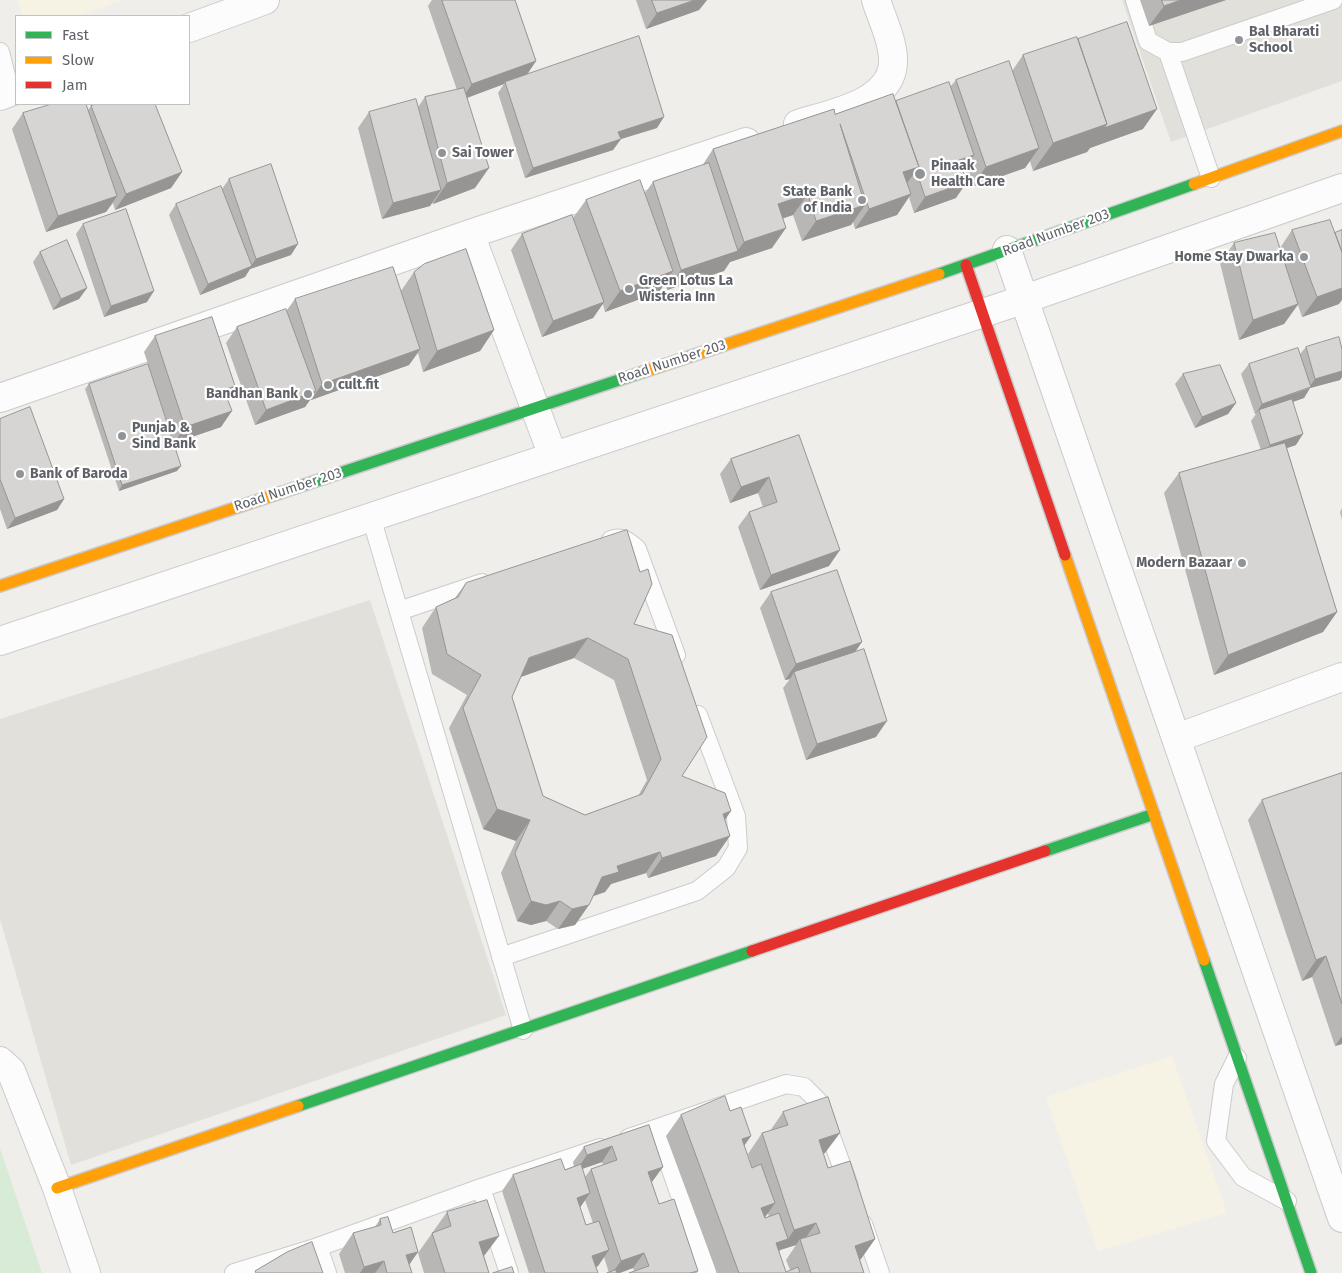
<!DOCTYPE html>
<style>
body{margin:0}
#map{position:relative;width:1342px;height:1273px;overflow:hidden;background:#efeeea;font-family:"Fira Sans",sans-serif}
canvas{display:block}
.legend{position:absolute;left:15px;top:15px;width:175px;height:90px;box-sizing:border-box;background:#fff;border:1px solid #bfc1c3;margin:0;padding:6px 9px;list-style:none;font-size:15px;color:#5f6368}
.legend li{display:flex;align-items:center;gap:10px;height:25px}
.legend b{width:25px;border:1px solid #bfc1c3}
</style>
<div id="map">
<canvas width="1342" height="1273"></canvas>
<ul class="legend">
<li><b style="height:6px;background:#30b455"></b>Fast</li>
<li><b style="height:6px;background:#ff9f0a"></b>Slow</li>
<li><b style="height:6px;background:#e5322d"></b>Jam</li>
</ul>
</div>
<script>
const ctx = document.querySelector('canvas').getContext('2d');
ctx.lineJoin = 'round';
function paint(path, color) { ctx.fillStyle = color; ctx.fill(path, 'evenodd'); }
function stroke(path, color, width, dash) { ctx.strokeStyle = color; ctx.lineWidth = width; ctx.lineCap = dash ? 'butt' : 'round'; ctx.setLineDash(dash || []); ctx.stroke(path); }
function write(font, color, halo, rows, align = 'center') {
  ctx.font = font + ' "Fira Sans",sans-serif'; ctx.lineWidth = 4.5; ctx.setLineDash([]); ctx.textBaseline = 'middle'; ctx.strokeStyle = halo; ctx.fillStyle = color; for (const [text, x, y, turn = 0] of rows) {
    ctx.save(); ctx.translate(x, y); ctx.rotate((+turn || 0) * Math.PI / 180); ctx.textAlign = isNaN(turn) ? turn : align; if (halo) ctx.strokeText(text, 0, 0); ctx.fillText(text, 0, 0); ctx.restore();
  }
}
const commercial = new Path2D(`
 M17 0H123L76 16H23Z
 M1172 1056 1227 1213 1098 1251 1046 1097Z`);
const education = new Path2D(`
 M1122 0H1342V81L1171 142Z
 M370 600 506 1015 71 1165 0 919V719Z`);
const green = new Path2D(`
 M0 1148 42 1273H0Z`);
const lane = new Path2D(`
 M1135 0 1148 41 1168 52H1182L1333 0
 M0 52 10 92
 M1168 52 1211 178
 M371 517 523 1030
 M611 540C622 536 628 541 637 549L676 655
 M399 611 482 583
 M501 957 697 891 726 868 738 848 736 816 698 715
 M1237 1058 1224 1084 1216 1141 1243 1177 1287 1201
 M657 1129 707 1273
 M629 1138 786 1084 804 1087 818 1101 849 1186
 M481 1188 600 1148
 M863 1224 880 1273
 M318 1247 327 1273
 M234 1273 318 1247 481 1188 509 1273`);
const street = new Path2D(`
 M189 28 265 0
 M0 96 16 90
 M798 124C829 114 891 104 893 63 894 43 882 19 876 0
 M470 234 553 456
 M1007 250 1342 1218
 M0 398 470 234 746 142
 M0 641 1025 299 1342 188
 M1177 738 1342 677
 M0 1061 11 1071 57 1188 86 1273`);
const fast = new Path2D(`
 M939 274 1194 184
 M280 493 643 372
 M1045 851 1154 814
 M1204 960 1311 1273
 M298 1106 752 951`);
const slow = new Path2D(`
 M1194 184 1342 131
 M643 372 939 274
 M1065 555 1204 960
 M0 586 280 493
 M57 1188 298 1106`);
const jam = new Path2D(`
 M966 265 1065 555
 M752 951 1045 851`);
const wall = new Path2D(`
 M432 0H515L536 61 527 75 657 128 621 139 613 150 525 178 498 93 504 84 467 98 475 188 433 204 432 202 430 206 382 219 358 128 369 112 418 107 425 97 457 90 428 6Z
 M636 0H707L699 10 646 29Z
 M1140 0H1226L1149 26Z
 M1078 39 1143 129 1090 148 1087 152 1033 171 1030 161 1025 168 971 187 965 168 963 171 956 198 914 213 909 197 897 215 855 229 853 222 851 225 802 241 793 215 783 218 772 248 730 262 724 271 667 290 665 283 659 292 605 312 603 304 593 318 542 337 511 250 522 234 573 218 586 200 645 193 653 182 702 166 713 149 835 114 896 101 950 87 956 80 1012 71 1023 55Z
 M91 106 182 172 171 188 115 210 113 203 106 212 46 232 12 129 23 113 88 110Z
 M229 179 291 255 250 269 245 277 200 295 169 215 176 204 222 189Z
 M83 224 147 302 104 317 76 234Z
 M1292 230 1339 304 1302 317 1298 305 1284 324 1239 340 1220 263 1234 243 1280 248Z
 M40 252 87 288 79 299 53 310 33 262Z
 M414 272 494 330 480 351 423 372 418 353 409 365 311 400V399L305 407 255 425 226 343 237 327 287 310 295 299 401 291Z
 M155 336 227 398 221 427 174 443 152 377 177 471 119 491 85 389 89 384 148 364 144 352Z
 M1306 347 1342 349V377L1340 380 1310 388 1304 398 1293 402 1296 445 1287 448 1337 612 1323 632 1214 675 1164 493 1179 473 1261 450 1251 421 1256 414H1255L1241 374 1249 364 1300 354Z
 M1183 374 1236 403 1228 414 1195 428 1175 384Z
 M0 419 64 499 57 510 7 529 0 509Z
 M799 435 829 566 760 590 738 527 749 512 763 507 758 493 730 503 720 474 731 459Z
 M1342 508V520L1340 512Z
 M466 583 634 624 682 776 725 820 716 856 648 878 646 873 611 884 605 892 593 896 575 925 558 929 546 921 531 925 517 921 501 873 516 841 483 829 449 728 467 695 432 674 422 628 436 607 455 598ZM574 658 614 680 647 780 638 796 585 815 543 796 512 697 521 677Z
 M771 592 854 653 876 737 806 760 783 688 790 679 785 680 760 608Z
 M1342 773V1044L1335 1046 1312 977 1302 981 1248 820 1262 800Z
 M783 1112 825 1153 823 1154 828 1168 875 1239 860 1260 864 1273H717L666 1136 681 1115 751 1136 744 1145 752 1168V1167L748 1154 762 1133 770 1131ZM768 1213 769 1217 764 1218ZM796 1245 786 1260 790 1270 786 1272 779 1252 780 1250Z
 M649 1125 652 1183 659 1204 698 1271 696 1273H629L634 1271 633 1268 609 1273 604 1257 598 1266 596 1267 598 1273H529L502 1191 513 1175 565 1170 574 1167 573 1162 584 1147ZM602 1162 603 1165 591 1169 585 1177 582 1169ZM585 1200 593 1223 586 1225 580 1207Z
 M447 1212 484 1256 489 1273H424L418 1253Z
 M380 1219 393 1233 418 1252 409 1265 412 1273H345L339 1254 353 1233 375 1227Z`);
const shadedWall = new Path2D(`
 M695 0H707L699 10 646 29 657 13Z
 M1181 0H1226L1149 26 1164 6Z
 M536 61 525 77 505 82 504 84 461 100 472 84Z
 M1157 109 1143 129 1090 148 1087 152 1033 171 1053 143 1107 124Z
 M664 117 657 128 611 142 618 132Z
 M621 139 613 150 525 178 533 168Z
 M1039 148 1025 168 971 187 986 167Z
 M974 155 963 170 948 176 959 160Z
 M919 167 904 187 903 172Z
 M489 168 475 188 433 204 447 183Z
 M182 172 171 188 115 210 126 194Z
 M967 182 956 198 914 213 925 197Z
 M441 190 430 206 382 219 393 203Z
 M808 194 793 215 764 225 778 204Z
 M911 194 897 215 855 229 869 209Z
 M117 196 106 212 46 232 58 216Z
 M865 205 851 225 802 241 816 221Z
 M786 228 772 248 730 262 724 271 667 290 681 270 737 251 744 242Z
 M298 244 291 255 250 269 245 277 200 295 208 284 250 267 256 259Z
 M673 271 659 292 605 312 620 291Z
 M87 288 79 299 53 310 61 299Z
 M1342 288V300L1339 304 1302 317 1317 297Z
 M154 291 147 302 104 317 111 306Z
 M604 302 593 318 542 337 553 321Z
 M1298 304 1284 324 1239 340 1253 320Z
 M494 330 480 351 423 372 437 351Z
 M420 349 409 365 311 400 322 384Z
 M1342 371V377L1340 380 1310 388 1304 398 1260 413 1259 410 1255 414 1262 404 1308 389 1315 379Z
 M235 386 224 401V390Z
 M316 391 305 407 255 425 266 410Z
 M1236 403 1228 414 1195 428 1202 417Z
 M232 411 221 427 174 443 185 427Z
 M1303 434 1296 445 1263 456 1270 445Z
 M181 466 177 471 119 491 122 485Z
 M769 477 758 493 730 503 741 487Z
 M64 499 57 510 7 529 15 518Z
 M840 550 829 566 760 590 771 575Z
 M1337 612 1323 632 1214 675 1228 655Z
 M588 638 574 658 515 679 529 658Z
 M862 642 851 658 794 672 790 679 785 680 796 664Z
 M887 721 876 737 806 760 817 744Z
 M497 809 530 820 516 841 483 829Z
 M731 811 717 832 723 814Z
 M730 836 716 856 648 878 662 858Z
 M660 852 646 873 611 884 605 892 588 898 602 877 617 866Z
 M531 901H560L546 921 531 925 517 921Z
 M589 905 575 925 558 929 572 909Z
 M1326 956 1312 977 1302 981 1316 960Z
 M1342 1036V1044L1335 1046Z
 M840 1133 825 1153 804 1161 819 1140Z
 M751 1136 737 1156 742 1139Z
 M612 1146 602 1162 576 1171 587 1155Z
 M663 1167 652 1182 648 1172Z
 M590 1193 579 1209 577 1198Z
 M775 1203 761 1223V1208Z
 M816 1223 802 1243 800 1239 796 1245 780 1250 774 1259 776 1243 788 1239 794 1230Z
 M499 1236 484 1256 465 1262 479 1242Z
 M875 1239 861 1259 841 1266 855 1246Z
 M609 1250 598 1266 581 1271 592 1256Z
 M418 1252 404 1272 406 1255Z
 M644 1253 633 1268 620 1273H612L621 1261Z
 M384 1261 375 1273H360L364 1267Z`);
const building = new Path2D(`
 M442 0H515L536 61 472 84Z
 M652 0H695L657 13Z
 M1162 0H1181L1164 6Z
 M1127 22 1157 109 1104 128 1107 124 1078 39Z
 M639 36 664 117 618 132 621 139 533 168 505 82Z
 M1077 37 1107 124 1053 143 1023 55Z
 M1009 61 1039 148 986 167 956 80Z
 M949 82 974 155 959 160 967 182 925 197 916 170 919 167 896 101Z
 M464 88 489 168 447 183 425 97Z
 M893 94 919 167 903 172 911 194 869 209 840 124 865 205 816 221 808 194 778 204 786 228 744 242 713 149 834 109 835 114Z
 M416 99 441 190 393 203 369 112Z
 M52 104H86L117 196 58 216 23 113Z
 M96 104H155L182 172 126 194 91 106Z
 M709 163 738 251 681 270 653 182Z
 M271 164 298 244 256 259 229 179Z
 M640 180 673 271 620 291 586 200Z
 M221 186 252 266 208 284 176 204Z
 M126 209 154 291 111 306 83 224Z
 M572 215 604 302 553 321 522 234Z
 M1330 220 1342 252V288L1317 297 1292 230Z
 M1342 230V252L1335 233Z
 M1275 233 1298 304 1253 320 1234 243Z
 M67 240 87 288 61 299 40 252Z
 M466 249 494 330 437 351 414 272 424 264Z
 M393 267 420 349 322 384 295 299Z
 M286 309 316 391 266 410 237 327Z
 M212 317 235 386 224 390 232 411 185 427 155 336Z
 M1339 337 1342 349V371L1315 379 1306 347Z
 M1298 348 1311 387 1262 404 1249 364Z
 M148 364 181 466 122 485 89 384Z
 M1220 365 1236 403 1202 417 1183 374Z
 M1292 399 1303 434 1270 445 1259 410Z
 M30 407 64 499 15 518 0 479V419Z
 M799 435 840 550 771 575 749 512 777 502 769 477 741 487 731 459Z
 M1285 443 1337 612 1228 655 1179 473Z
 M627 530 640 572 648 569 652 584 634 624 672 635 707 737 682 776 725 793 731 811 723 814 730 836 662 858 660 852 617 866 619 872 602 877 589 905 572 909 560 901 546 905 531 901 515 853 530 820 497 809 463 708 481 675 447 654 436 607 458 597 466 583ZM588 638 628 659 661 759 642 794 585 815 543 796 512 697 529 658Z
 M837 570 862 642 796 664 771 592Z
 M864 649 887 721 817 744 794 672Z
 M1342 773V1004L1326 956 1316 960 1262 800Z
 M725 1096 730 1111 741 1107 751 1136 742 1139 752 1168 761 1164 775 1203 761 1208 765 1218 779 1213 788 1239 776 1243 786 1272 798 1267 800 1273H739L681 1115Z
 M828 1097 840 1133 819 1140 828 1168 850 1161 875 1239 855 1246 864 1273H811L800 1239 820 1233 816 1223 794 1230 762 1133 788 1125 783 1112Z
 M649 1125 663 1167 648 1172 659 1204 674 1199 698 1271 690 1273H629L649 1266 644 1253 621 1261 591 1169 617 1160 612 1146 587 1155 584 1147Z
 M561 1159 565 1170 581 1164 590 1193 577 1198 586 1225 599 1221 609 1250 592 1256 598 1273H545L513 1175Z
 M487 1200 499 1236 479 1242 489 1273H445L432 1233 451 1226 447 1212Z
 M388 1217 393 1233 411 1227 418 1252 406 1255 412 1273H387L384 1261 364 1267 353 1233 381 1225 380 1219Z
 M312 1242 323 1273H256L255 1271 287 1252Z
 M512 1267 514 1273H493Z
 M616 1270 617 1273H607Z`);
const markers = [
 [1239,40,5,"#919496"],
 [442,153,5,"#919496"],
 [920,174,6,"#919496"],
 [862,200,5,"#919496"],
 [1304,257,5,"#919496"],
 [629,289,5,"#919496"],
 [328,385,5,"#919496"],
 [308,394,5,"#919496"],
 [122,436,5,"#919496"],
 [20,474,5,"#919496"],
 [1242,563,5,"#919496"]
];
const poiNames = [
 ["Bal Bharati",1249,32],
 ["School",1249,48],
 ["Sai Tower",452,153],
 ["Pinaak",931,166],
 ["Health Care",931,182],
 ["State Bank",852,192,"right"],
 ["of India",852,208,"right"],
 ["Home Stay Dwarka",1294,257,"right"],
 ["Green Lotus La",639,281],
 ["Wisteria Inn",639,297],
 ["cult.fit",338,385],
 ["Bandhan Bank",298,394,"right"],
 ["Punjab &",132,428],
 ["Sind Bank",132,444],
 ["Bank of Baroda",30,474],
 ["Modern Bazaar",1232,563,"right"]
];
const streetNames = [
 ["Road Number 203",1056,233,-20],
 ["Road Number 203",672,362,-18],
 ["Road Number 203",288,490,-18]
];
paint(commercial, '#f7f3e4');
paint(education, '#e2e0da');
paint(green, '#d8ebd6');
stroke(lane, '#cbcccc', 20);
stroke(street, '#cbcccc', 30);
stroke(fast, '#cacacb', 14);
stroke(slow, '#cacacb', 14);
stroke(jam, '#cacacb', 14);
stroke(lane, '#fdfcfc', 18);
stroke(street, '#fdfcfc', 28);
stroke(fast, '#30b455', 11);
stroke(slow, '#ff9f0a', 11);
stroke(jam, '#e5322d', 11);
paint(wall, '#b8b7b5');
paint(shadedWall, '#969594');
paint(building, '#d6d5d3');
stroke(building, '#969594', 1);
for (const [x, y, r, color] of markers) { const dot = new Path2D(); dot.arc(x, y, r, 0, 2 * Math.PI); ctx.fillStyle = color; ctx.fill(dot); stroke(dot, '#fff', 2); }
write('bold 14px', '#5f6368', '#fff', poiNames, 'left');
write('14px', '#5f6368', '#fff', streetNames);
</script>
